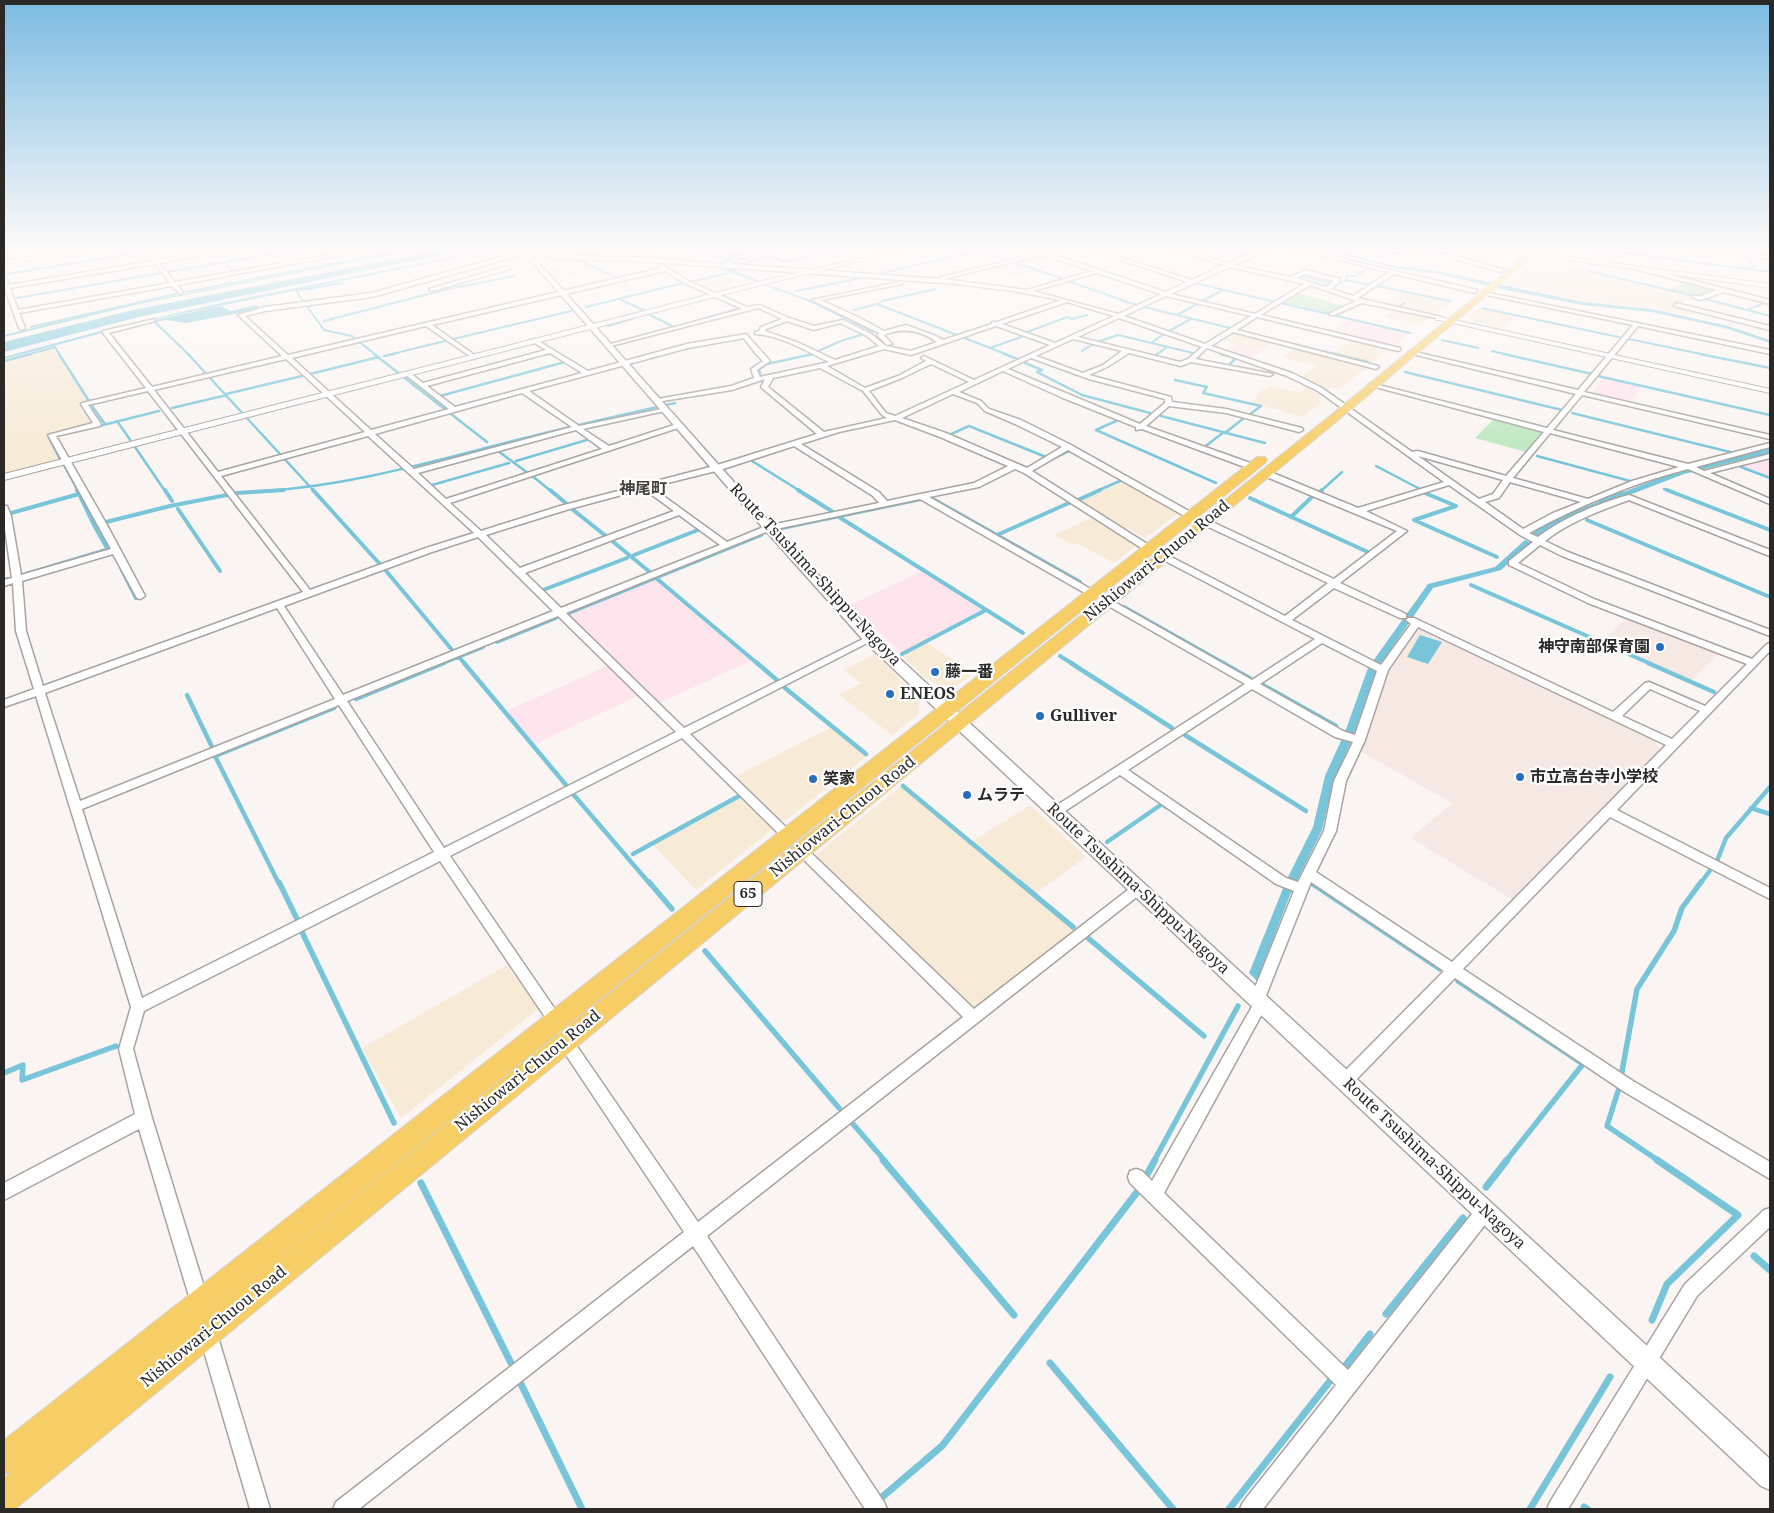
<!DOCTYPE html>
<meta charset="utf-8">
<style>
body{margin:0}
#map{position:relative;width:1774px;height:1513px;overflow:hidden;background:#faf5f2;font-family:"Noto Serif",serif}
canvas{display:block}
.frame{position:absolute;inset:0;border:5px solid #2b2928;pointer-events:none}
</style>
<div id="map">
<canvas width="1774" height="1513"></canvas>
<div class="frame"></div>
</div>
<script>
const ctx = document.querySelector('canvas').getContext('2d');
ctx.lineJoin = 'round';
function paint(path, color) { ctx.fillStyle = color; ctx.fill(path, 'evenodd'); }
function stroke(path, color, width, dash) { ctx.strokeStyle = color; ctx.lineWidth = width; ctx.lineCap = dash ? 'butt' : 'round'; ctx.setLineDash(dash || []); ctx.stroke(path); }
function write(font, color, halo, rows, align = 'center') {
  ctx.font = font + ' "Noto Serif","Noto Sans JP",serif'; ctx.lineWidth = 4.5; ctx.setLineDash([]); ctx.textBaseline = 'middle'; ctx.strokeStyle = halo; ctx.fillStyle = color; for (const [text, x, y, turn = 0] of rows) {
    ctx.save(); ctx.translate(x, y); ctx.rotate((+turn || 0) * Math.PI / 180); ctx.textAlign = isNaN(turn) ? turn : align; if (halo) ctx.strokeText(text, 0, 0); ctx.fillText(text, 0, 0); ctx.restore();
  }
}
const commercial = new Path2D(`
 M1464 247 1508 252 1511 254 1493 268 1456 257Z
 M1539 257 1578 261 1566 266 1696 296 1677 305 1699 311 1691 316 1651 307 1588 302 1506 284Z
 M578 259 598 269 558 279 549 269Z
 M721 275 747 285 718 293 691 282Z
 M1402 292 1451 302 1431 315 1383 305Z
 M1479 308 1516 316 1503 328 1475 322 1468 317Z
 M1394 310 1428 317 1430 318 1421 325 1384 317Z
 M1233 333H1237L1275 342 1261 351 1220 340Z
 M1353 340 1387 348 1390 350 1371 363 1333 354Z
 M1296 347 1368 367 1340 388H1324L1301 377 1317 366 1282 357Z
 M53 348 89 402 80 405 92 423 49 434 50 437 48 438 60 460 4 474V361Z
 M1268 387 1301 392 1307 387 1320 396 1321 403 1303 417 1252 403 1262 389 1267 390Z
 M1122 481 1177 514 1145 538 1128 528 1122 529 1080 501Z
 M1093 517 1135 544V547L1114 563 1077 543 1073 545 1054 535Z
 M926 642 973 673 957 686 938 685 923 676 902 655Z
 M875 654 920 699 918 715 892 735 839 695 861 683 843 670Z
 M830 728 867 756 786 820 780 821 736 776Z
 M901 786 970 843 1030 805 1086 857 1032 896 1076 931 977 1006 969 1005 816 858 817 854Z
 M740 797 771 828 770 831 696 890 653 845Z
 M507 965 538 1009 401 1118 362 1048Z`);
const industrial = new Path2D(`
 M554 247H635L639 250 595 257 552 255Z
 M1012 262 1037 271 1014 277 989 268Z
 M1349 319 1410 333 1393 346 1331 332Z
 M1235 344 1261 351H1262L1251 359 1225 350Z
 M1604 377 1642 386 1630 403 1591 394Z
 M1770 458V478L1739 466Z
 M922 571 982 610 901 653 850 605Z
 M654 579 751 661 659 703 569 617 571 614Z
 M608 666 638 696 535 744 506 711Z`);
const built = new Path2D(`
 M1627 618 1720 653 1691 681 1601 642Z
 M1416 628H1422L1651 736 1660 749 1513 900 1411 838 1452 803 1360 751 1386 675Z`);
const green = new Path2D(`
 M1688 282 1715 289 1716 290 1698 297 1669 289Z
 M1297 293 1344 306 1330 314 1281 302Z
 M1495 418 1538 429 1542 432 1526 452 1475 438Z`);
const water = new Path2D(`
 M423 247H430L135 305 4 337V335L124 306Z
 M457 247H480L139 317 4 352V342L133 310Z
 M501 247H508L151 320 4 359V357L108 329 226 302Z
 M761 247H768L733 258 723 265 771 286 816 302 875 331 872 334 886 345 866 333 869 331 812 303 714 266 729 257Z
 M1313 247H1321L1395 266 1442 272 1583 302 1651 309 1728 326 1770 340V343L1725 328 1652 312 1582 305 1501 289 1439 274 1393 268Z
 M257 305 261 309 186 323 160 319 221 306 231 311Z
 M1770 447V453L1684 474 1567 519 1549 528 1540 536 1532 534 1540 526 1561 516 1678 471 1712 464Z
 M1525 540 1532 543 1501 570 1433 588 1376 671 1354 735 1334 780 1322 830 1290 895 1257 981 1249 973 1286 881 1313 827 1325 776 1345 732 1368 668 1428 584 1495 567Z
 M1420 635 1442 642 1428 664 1407 657Z`);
const streamFar5 = new Path2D(`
 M329 247 339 254
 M690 247 722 259
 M971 247 1007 260
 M1080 247 1113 257
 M1211 247 1247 256
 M1368 247 1399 254 1404 248 1450 254
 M1742 247 1746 254
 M4 250 25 247
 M154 250 176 247
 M1609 251 1770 272
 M282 252 315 247
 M1459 252 1462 247
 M1747 256 1755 270
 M722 257 758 247
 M1595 257 1605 247
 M579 260 619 279
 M224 262 234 273
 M1014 262 1063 279
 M741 264 770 255 784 262 851 247
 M1588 271 1695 296
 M167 272 278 253
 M7 274 143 252
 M879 274 994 247
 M1295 275 1305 269
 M1302 276 1329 283
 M1346 280 1370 285
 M1068 281 1136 305
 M690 282 728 273
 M342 283 296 291 324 330 352 336 376 355
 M1195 283 1275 302
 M1337 285 1346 280 1347 276H1356L1368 268
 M1377 286 1450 301
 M796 291 868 277
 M186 292 418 247
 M17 298 161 273
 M620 299 645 311
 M1705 299 1770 316
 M1202 301 1223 290
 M1281 303 1410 333
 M878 304 882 301 936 289
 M586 307 683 283
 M1144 307 1230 328
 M1398 307 1404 303
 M1482 308 1623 338
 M1749 309 1767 302
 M854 310 877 304 957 335
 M1177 315 1199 303
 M167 319 154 321 189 355
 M324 321 448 289 515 276
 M692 322 740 308 737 307
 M608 326 632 319
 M31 327 176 294
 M1169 331 1191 319
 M1025 333 1067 317 1072 319 1087 315
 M643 335 674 327 650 315
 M1257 335 1339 355
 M962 337 1008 355
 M453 339 571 311
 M1629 339 1706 355
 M1442 340 1478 348
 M1097 342 1118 335 1193 353
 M1151 343 1164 334
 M990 348 1024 336
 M1082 351 1093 344
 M1492 351 1509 355
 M1221 354 1224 355
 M26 355 55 347 60 355
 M388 355 445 341
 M809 355 841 341 864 334
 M1156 355 1167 347`);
const streamFar4 = new Path2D(`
 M59 354 89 401
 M188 354 314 491
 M374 354 487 442
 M1004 354 1018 359
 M1201 354 1197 359 1203 361
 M1221 354 1236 358 1228 366H1225
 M1334 354 1368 362
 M1504 354 1592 374
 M1700 354 1770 368
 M384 356 394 354
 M1154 356 1157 354
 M4 361 31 354
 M1025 363 1042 370 1037 372 1082 395 1150 413
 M1405 372 1562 410
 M310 374 379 357
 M1598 376 1770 415
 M1175 380 1207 387 1203 393 1261 406 1249 415
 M762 381 759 369 767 364 813 354
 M226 394 302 376
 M440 396 565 362
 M92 406 105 424
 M172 408 227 395
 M1572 413 1734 453
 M1161 416 1265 443
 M117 421 131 441
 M1116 421 1096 430 1216 483
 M95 427 159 411
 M1225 433 1244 418
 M949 435 969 426 1046 457
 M49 438 60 459
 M135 447 165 491
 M1203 448 1224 432
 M498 451 528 473
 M1537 456 1630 481
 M1052 459 1069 451 1073 452
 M516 461 590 439
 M752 461 800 491
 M64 465 78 491
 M1376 466 1420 489
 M1741 467 1770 478
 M531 475 551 491
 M432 485 509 463
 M1664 489 1670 491
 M264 491C345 486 423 464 501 444 559 429 617 416 675 403
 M1097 491 1122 480
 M1321 491 1342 472`);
const streamFar3 = new Path2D(`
 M77 490 79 494
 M165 490 172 501
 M313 490 387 572 453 651
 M550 490 567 504
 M798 490 833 512
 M1667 490 1770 530
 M1320 492 1322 490
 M1425 493 1456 506 1414 520 1497 557
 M931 498 1080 582
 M1250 498 1370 553
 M1078 500 1100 490
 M1601 501 1622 493
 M178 509 220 571
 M572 509 607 537
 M4 515 79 494 94 525 170 506 237 493 284 490
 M839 517 1023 633
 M1291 517 1314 495
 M1587 520 1770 597
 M782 528 921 499
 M997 535 1069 503
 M611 540 651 573
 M634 555 698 530
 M121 568 136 598
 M26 574 106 550 107 548 94 525
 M656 578 758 664
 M4 580 8 579
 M1471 585 1651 664
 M543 590 627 558
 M1124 607 1225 664
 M569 613 761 535
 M497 642 556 618
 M902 654 986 610
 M458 656 465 664
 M1060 656 1073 664
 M441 664 483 647`);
const streamFar2 = new Path2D(`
 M464 663 566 785
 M757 663 778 681
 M1071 663 1172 728
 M1223 663 1251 679
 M1648 663 1714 692
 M1263 685 1336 726
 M785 688 866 754
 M187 695 213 749
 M356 699 444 663
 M1185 735 1306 811
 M903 786 1021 884
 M573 794 650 884
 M1751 808 1770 814
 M1107 842 1162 804 1166 807
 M633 854 739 796
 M1310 882 1312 884
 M279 884 215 756 334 708
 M1700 884 1717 861 1726 838 1770 787`);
const streamFar1 = new Path2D(`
 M279 882 297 919
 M649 882 672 909
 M1019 882 1073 927
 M1310 882 1440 969
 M300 928 394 1123
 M1088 938 1204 1036
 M705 951 839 1108
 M1458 981 1583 1064
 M4 1073 23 1065 22 1080 116 1046
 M853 1124 885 1161
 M1154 1161 1238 1006
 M1506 1161 1583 1064
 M1659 1161 1607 1126 1619 1088 1637 989 1674 931 1682 908 1701 882`);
const stream = new Path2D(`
 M883 1160 1014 1315
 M1144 1180 1155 1160
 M421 1183 511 1363
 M1486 1187 1507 1160
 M1754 1256 1770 1270
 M1386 1314 1463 1218
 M1652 1320 1667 1284 1738 1215 1657 1160
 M1050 1363 1173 1509
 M1346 1365 1370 1334
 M521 1384 582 1509
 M1584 1507 1587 1509
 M868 1509 942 1446 1141 1187
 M1229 1509 1330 1381
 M1530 1509 1610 1377`);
const minor = new Path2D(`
 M142 247H146L157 260 238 247H247L159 263 175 282 288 262 272 247H277L293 261 378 247H386L177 285 183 292 180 294 172 286 19 313 25 328 22 330 19 328 4 286V277L7 279 9 285 153 261ZM155 264 170 283 18 310 10 288Z
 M658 247H666L624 256 621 254Z
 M769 247H775L740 259 732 264 942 279 941 277 1038 253 1023 247 1044 252 1070 247 1049 253 1165 292 1187 282 1082 247H1088L1192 280 1224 265 1164 247H1170L1229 263C1243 257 1261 247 1277 247L1234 265 1290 277 1305 270 1340 279V281L1331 289 1353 296 1389 272 1285 247H1292L1477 290 1475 293 1394 274 1358 298 1441 317V319L1362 303 1334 315H1330V313L1356 301 1310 285 1261 315 1400 348V350L1398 351 1257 317 1237 330 1378 366 1379 367 1376 369 1233 332 1211 346 1292 373 1322 388 1412 452 1418 451 1506 476 1544 432 1368 385 1371 383 1547 428 1576 394 1408 353 1411 351 1578 390 1633 325 1486 295 1484 292 1770 350V354L1638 326 1584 392 1770 435V439L1582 395 1553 430 1688 464 1770 443V447L1696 467 1704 471 1770 454V458L1710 473 1770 499V504L1688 469C1633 483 1579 506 1529 533L1538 537C1563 518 1599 503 1629 495L1770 550V556L1767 555 1629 500C1600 511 1570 521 1545 541L1568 552 1770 630V636L1562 556 1540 545 1518 563 1594 599 1752 659 1767 644 1770 643V651L1617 810 1770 888V899L1610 817 1463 969 1633 1081 1770 1162V1179L1623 1091 1455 978 1350 1086 1345 1088 1340 1086 1337 1081 1340 1076 1444 971 1311 882 1265 998 1268 1003 1164 1193 1348 1370 1479 1205 1485 1203 1491 1205 1493 1211 1491 1217 1263 1509H1240L1243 1502 1336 1385 1130 1183 1128 1177 1130 1171 1136 1169 1142 1171 1152 1181 1253 1005 1250 1000 1294 891 1276 884 1120 775 1059 815H1051L1049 812 1051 809 1245 684 1105 604V600H1111L1252 680 1315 639 1146 551 1024 473 1015 469 979 487 929 497 1096 592V596H1090L920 499 771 530 566 613 684 728 867 637 870 636 875 639 690 734 792 833 794 836 792 839H784L682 738 450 856 561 1018 563 1022 561 1026 556 1028 551 1026 440 861 144 1011 133 1049 152 1118 209 1303 206 1309 200 1312 194 1309 191 1303 139 1129 4 1200V1183L135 1114 119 1049 131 1007 36 696 4 707V700L34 689 16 631 13 583 4 586V580L12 578 4 522V506H7L11 516 21 575 111 549 48 435 93 423 81 404 82 403 146 388 103 333V331L155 319V321L109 333 152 387 282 356 238 315 265 307 371 293 526 250 558 255 651 258 725 264 736 257ZM526 254 558 259 651 262 956 284 1013 291 1061 300 997 322H992V324L943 340 936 336 906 325 884 331 858 317 821 300 902 284 904 281 812 300 879 333 877 335 887 345 892 344 884 335C903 327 920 330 937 342L911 351 886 346 871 334 843 320 814 326 789 318 760 305 747 307 688 281 661 264 658 266 661 268 288 355 245 316 265 311 372 297ZM1043 255 1092 271 1027 290 943 279ZM1230 267 1304 284 1255 314 1171 294ZM665 271 684 283 742 309 607 345V347L758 308 782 319 761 327 759 331 755 332V334C780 335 806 351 829 362L760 377 757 370 770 361 746 334 687 344 588 371 535 339 533 340V342L546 350 423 383 410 373H406V375L449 409 371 430 292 358 426 326 474 359 477 357 476 356 432 325ZM1097 273 1161 294 1118 314 1033 291ZM1306 274 1334 281 1326 287 1296 278ZM1166 296 1251 316 1205 344 1124 316ZM1067 302 1114 316 1055 343 1002 324ZM1119 318 1202 347 1188 359 1180 362 1078 337ZM787 321 814 330 840 323 867 336 879 346 835 360 799 343 765 331 766 329ZM996 326 1050 345 974 380 924 356 921 358 926 361 898 376 865 388 827 366 884 349 911 355ZM744 338 755 353 763 361 751 369 754 378 731 386 658 399 656 400V402L732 390 765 379 761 387 762 388 817 434 714 466 560 506 481 531 450 503 684 426 677 424 609 446 583 429 669 410 666 408 579 426 529 391 688 348ZM1073 339 1122 351 1103 365 1083 373 1036 356ZM1207 348 1287 376 1318 391 1444 482 1358 508 1268 471H1262V475L1397 531 1334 579 1208 520H1202V524L1328 583 1285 616 1152 547 1032 471 1068 450 1188 518H1194V514L1071 445 1021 420 989 409 981 401 959 392 1003 371 1063 398 1136 427V430L1142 429 1250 469H1256V465L1146 426 1169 406 1226 413 1299 432 1303 430 1302 428 1226 409 1172 402 1171 397 1089 375 1107 367 1129 353 1181 366 1191 362 1270 376 1273 374 1195 359ZM550 353 582 373 455 407 427 386ZM1031 358 1089 379 1165 399V403L1140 424 1008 369ZM286 359 365 432 218 472 154 390ZM931 364 969 382 895 416 886 413 869 391 902 378ZM820 368 863 391 882 415 887 418 824 432 768 387 773 378ZM148 391 303 592 43 686 26 631 22 581 113 554 137 598 140 599 145 596 107 525 56 436 100 426 101 424 88 405ZM522 393 572 427 414 469 375 434ZM953 394 977 403 985 411 1015 424 1062 447 1027 468 946 433 902 418ZM895 420 940 437 1008 466 974 483 887 501 879 492 801 444 839 432ZM576 430 602 449 446 499 418 473ZM1550 433 1679 467 1632 481 1588 499 1513 478ZM368 436 474 533 426 548 310 590 221 476ZM794 446 873 496 879 503 766 526 727 542 651 487 720 470ZM1418 456 1503 480 1493 494 1479 499ZM1510 482 1581 502 1553 513 1523 529 1485 502 1499 498ZM1449 485 1520 535 1533 542 1509 561V565L1588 603 1747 664 1705 706 1649 682 1645 683 1613 712 1414 618H1408L1406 620 1411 624 1381 665 1292 620 1334 588 1400 618H1406V614L1340 583 1407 531 1366 511ZM644 489 674 511 520 568 486 535 566 510ZM679 515 720 545 561 608 525 573ZM478 537 553 611 343 695 284 606 432 552ZM277 608 335 699 80 801 45 693ZM558 616 676 732 444 848 347 701ZM1418 627 1666 745 1452 962 1316 872 1336 831 1346 781 1365 740 1388 670ZM1322 643 1377 671 1355 735 1343 731 1260 684ZM1252 689 1335 737 1353 742 1334 781 1324 831 1298 882 1286 878 1128 770ZM1650 689 1700 711 1672 739 1622 716ZM339 705 434 852 142 998 82 809Z
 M1457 247H1461L1455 256 1504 270 1501 272 1450 258Z
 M1607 247H1611L1596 264H1592Z
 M1677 247 1770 256V259L1679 248Z
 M508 266 510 269 432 291 429 289Z
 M1640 267 1770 300V304L1723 292 1701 300 1693 298V296H1701L1717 290 1638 270Z
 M1676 303 1770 326V330L1674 306Z
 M802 846 806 848 974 1009 1133 886 1138 884 1143 886 1144 889 1143 892 707 1236 884 1502 887 1509H865L693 1246 359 1509H333L336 1502 684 1232 560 1046 558 1041 560 1036 565 1035 570 1036 698 1222 963 1017 798 854 796 851 798 848Z
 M1770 1208V1227L1697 1296 1568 1509H1547L1550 1502 1685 1284 1764 1210Z
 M208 1325 214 1328 217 1334 270 1509H250L199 1334 202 1328Z`);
const tertiary = new Path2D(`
 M99 247H111L4 265V261Z
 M911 247H920L765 284 4 480V474L762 281Z
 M1477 247H1491L1770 284V288Z
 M1436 316 1770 389V393L1439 320H1436Z`);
const secondary = new Path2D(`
 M515 247H522L538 262 773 526 875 636 1770 1459V1490L1761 1486 865 642 765 530 534 264Z`);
const primary = new Path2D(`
 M1536 247H1544L1349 411 15 1509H4V1478L13 1471 4 1474V1440L1257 457H1265L1267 460 1265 463 208 1315 1341 407Z`);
const markers = [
 [1660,647,5,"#286dbe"],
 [935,672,5,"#286dbe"],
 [890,694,5,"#286dbe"],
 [1040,716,5,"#286dbe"],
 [1520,777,5,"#286dbe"],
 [813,779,5,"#286dbe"],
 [967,795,5,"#286dbe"]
];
const shields = [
 [748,894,28]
];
const shieldNames = [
 ["65",748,894]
];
const farQuarternames = [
 ["神尾町",643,489]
];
const streetNames = [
 ["Nishiowari-Chuou Road",1157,561,-39],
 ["Route Tsushima-Shippu-Nagoya",815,575,47],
 ["Nishiowari-Chuou Road",843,817,-39],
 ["Route Tsushima-Shippu-Nagoya",1138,889,43],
 ["Nishiowari-Chuou Road",528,1071,-39],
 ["Route Tsushima-Shippu-Nagoya",1434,1164,43],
 ["Nishiowari-Chuou Road",214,1327,-39]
];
const poiNames = [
 ["神守南部保育園",1650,647,"right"],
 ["藤一番",945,672],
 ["ENEOS",900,694],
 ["Gulliver",1050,716],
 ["市立高台寺小学校",1530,777],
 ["笑家",823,779],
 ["ムラテ",977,795]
];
paint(commercial, '#f7ead6');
paint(industrial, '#fee4ed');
paint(built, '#f6e8e2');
paint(green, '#bde7c0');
paint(water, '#78c5da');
stroke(streamFar5, '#78c5da', 2);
stroke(streamFar4, '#78c5da', 2.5);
stroke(streamFar3, '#78c5da', 4);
stroke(streamFar2, '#78c5da', 4.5);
stroke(streamFar1, '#78c5da', 5.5);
stroke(stream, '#78c5da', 7);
stroke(minor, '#a8a3a0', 3);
stroke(tertiary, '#a8a3a0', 2);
stroke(secondary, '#a8a3a0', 3);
stroke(primary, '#d5d4d4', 2);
paint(minor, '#fff');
paint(tertiary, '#fff');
paint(secondary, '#fff');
paint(primary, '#f7cd66');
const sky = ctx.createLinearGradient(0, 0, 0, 458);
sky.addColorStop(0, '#7bbbe2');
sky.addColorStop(0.54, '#fdfaf9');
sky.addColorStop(1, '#fdfaf900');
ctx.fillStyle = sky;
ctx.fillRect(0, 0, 1774, 458);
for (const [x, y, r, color] of markers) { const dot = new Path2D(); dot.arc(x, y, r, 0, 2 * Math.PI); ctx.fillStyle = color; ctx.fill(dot); stroke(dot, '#fff', 2); }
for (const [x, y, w] of shields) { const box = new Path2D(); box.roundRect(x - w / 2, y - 12.5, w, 25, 4); ctx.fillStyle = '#fff'; ctx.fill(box); stroke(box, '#2b2928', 1); }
write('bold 15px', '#2b2928', null, shieldNames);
write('bold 16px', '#443f3d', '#fff', farQuarternames);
write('16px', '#2b2928', '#fff', streetNames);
write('bold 16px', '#2b2928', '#fff', poiNames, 'left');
</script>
